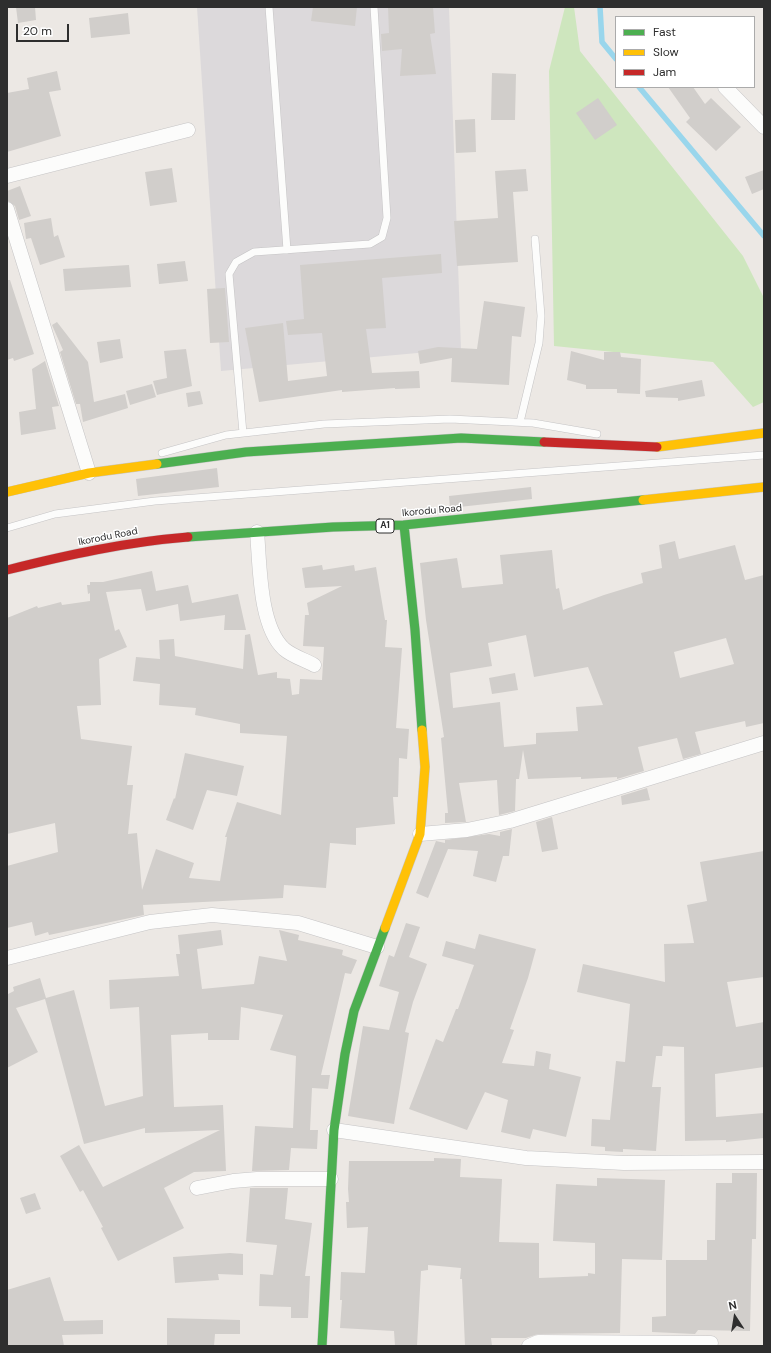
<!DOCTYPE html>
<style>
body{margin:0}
#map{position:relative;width:771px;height:1353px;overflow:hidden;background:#ece8e4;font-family:"DM Sans",sans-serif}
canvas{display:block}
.frame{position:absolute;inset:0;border:8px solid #2e2e2e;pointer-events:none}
.legend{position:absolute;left:615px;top:16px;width:140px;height:72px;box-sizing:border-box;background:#fff;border:1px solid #ababab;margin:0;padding:5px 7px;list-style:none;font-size:12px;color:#2e2e2e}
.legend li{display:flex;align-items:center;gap:8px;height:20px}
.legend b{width:20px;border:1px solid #ababab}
.north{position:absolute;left:715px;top:1297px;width:40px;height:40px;-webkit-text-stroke:3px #fff;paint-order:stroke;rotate:348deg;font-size:11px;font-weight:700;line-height:16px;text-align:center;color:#2e2e2e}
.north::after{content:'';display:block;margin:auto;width:14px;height:18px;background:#2e2e2e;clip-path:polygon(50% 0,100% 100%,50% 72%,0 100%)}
.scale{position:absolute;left:16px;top:24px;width:53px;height:18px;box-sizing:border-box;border:2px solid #2e2e2e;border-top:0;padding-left:5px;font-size:12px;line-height:14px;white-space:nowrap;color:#2e2e2e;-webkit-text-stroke:3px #fff;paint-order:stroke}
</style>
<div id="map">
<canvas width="771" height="1353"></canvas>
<div class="frame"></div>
<ul class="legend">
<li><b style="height:5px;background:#4caf50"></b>Fast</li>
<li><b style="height:5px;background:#ffc107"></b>Slow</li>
<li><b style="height:5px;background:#c62828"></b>Jam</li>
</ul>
<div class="north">N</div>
<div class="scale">20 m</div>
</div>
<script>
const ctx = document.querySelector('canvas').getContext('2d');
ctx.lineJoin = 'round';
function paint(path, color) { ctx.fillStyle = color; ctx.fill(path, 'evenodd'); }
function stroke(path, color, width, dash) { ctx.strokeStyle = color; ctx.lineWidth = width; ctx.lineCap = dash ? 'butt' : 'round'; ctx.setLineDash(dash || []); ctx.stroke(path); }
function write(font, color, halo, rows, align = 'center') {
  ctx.font = font + ' "DM Sans",sans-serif'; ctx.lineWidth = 3; ctx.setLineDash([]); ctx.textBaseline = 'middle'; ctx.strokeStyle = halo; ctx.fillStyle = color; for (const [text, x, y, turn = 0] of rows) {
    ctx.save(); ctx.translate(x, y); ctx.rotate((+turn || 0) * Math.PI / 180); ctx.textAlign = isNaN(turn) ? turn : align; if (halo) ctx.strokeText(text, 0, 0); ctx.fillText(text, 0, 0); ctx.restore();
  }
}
const industrial = new Path2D(`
 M197 7H449L461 349 221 371Z`);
const green = new Path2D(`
 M565 7H574L580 51 743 256 764 298V402L753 407 713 362 554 346 549 71Z`);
const stream = new Path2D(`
 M600 7 602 42 616 59
 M639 87 764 236`);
const building = new Path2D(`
 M16 7H35L36 20 18 23Z
 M313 7H357L355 26 311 21Z
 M388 7H433L435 33 430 34 436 74 400 76 402 49 382 51 381 34 389 33Z
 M128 13 130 34 91 38 89 18Z
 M57 71 61 90 49 92 61 136 7 152V93L29 89 27 78Z
 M492 73 516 74 515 120H491Z
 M668 87H693L705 104 711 98 741 127 716 151 686 122 690 118Z
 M598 98 617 125 595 140 576 113Z
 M475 119 476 152 456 153 455 120Z
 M172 168 177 202 150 206 145 172Z
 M526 169 528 191 513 192 518 262 457 266 454 221 498 218 495 171Z
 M764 170V189L752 194 745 177Z
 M20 186 31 216 19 220 15 206 8 201 7 191Z
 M51 218 54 237 58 235 65 257 40 265 31 238 26 239 24 223Z
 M441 254 442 273 382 278 386 328 366 329 372 373 419 371 420 388 395 389V388L342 392V390L259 402 245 328 283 323 288 381 327 376 322 333 288 335 286 321 304 319 300 265Z
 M185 261 188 281 159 284 157 264Z
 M129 265 131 287 65 291 63 269Z
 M7 280H10L34 354 14 361 13 358 7 360Z
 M225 288 229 342 210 343 207 289Z
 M484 301 525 307 521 337 512 336 509 385 451 382 452 358 420 364 418 351 438 347 477 349Z
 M57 322 88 362 94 402 125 394 128 408 83 422 80 404H76L60 352 63 350 52 325Z
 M120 339 123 358 100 363 97 342Z
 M186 349 192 386 157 395 153 381 167 378 164 351Z
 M571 351 604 360V352H620L621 357 641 359 640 394 617 393V389H586V385L567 380Z
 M45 361 59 406 52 407 56 429 21 435 19 412 36 409 32 369Z
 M702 380 705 396 678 401V398L646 397 645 391Z
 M152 384 156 397 130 405 126 391Z
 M200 391 203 404 188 407 186 393Z
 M217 468 219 487 138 496 136 479Z
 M531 487 532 499 450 508 449 496Z
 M675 541 679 559 735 545 745 580 764 575V723L746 727 745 721 695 732 701 754 683 759 677 738 638 747 644 771 617 779V777L581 779V777L528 779 523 750 519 779H516L515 811 499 815 497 780 459 783 466 822 445 823V813H448L441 738 444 737 426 620 420 563 457 558 462 588 503 584 500 555 552 550 556 589 559 588 563 610 604 595 643 583 641 573 662 568 659 545ZM526 635 534 677 588 667 603 705 576 707 578 731 536 733V744L504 747 500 702 453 708 450 673 492 666 488 643ZM726 638 734 664 680 678 674 652Z
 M322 565 323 570 354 565 355 571 376 567 385 620H387L385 647 402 648 396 728 409 729 407 759 399 758 398 797H393L395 824 356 828V845L330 843 326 888 284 885 283 898 143 905 144 915 49 935 48 932 35 936 32 922 7 928V866L58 852 55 823 7 834V618L37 606 38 608 61 602 62 605 90 601V593L88 594 87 585H90V582H103L152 571 156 591 188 585 192 603 238 594 246 630H224L225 615 180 621 178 604 146 611 141 589 106 592 115 631 119 629 127 647 99 659 101 705 77 706 81 739 132 746 127 785H133L128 834 137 833 142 890 156 849 194 863 189 878 220 881 227 837H225L237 802 281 815 287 736 240 733V724L195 715 196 708 159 705 160 684 133 681 136 657 160 659 159 640 174 639 175 656 243 669 245 635 250 634 258 675 277 672V678L290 679 292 695 299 694 300 679 322 680 324 647 303 646 305 615H309L307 603 342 586 305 588 302 568Z
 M515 673 518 690 492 694 489 678Z
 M185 753 244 766 237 796 207 790 193 830 166 820 174 798 175 799Z
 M647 788 650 800 622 805 621 796Z
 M552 817 558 849 542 852 536 822Z
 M512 829 509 856H503L496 882 473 876 478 851 448 849 428 898 416 893 436 841 445 843V840L489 834 500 836V832Z
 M764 851V977L727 982 736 1027 764 1022V1067L715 1074 716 1117 764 1113V1138L726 1142V1140L685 1141 684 1047 663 1046 662 1056H656L652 1087H661L656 1151 623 1149V1152L605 1151V1147L591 1146 592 1119 610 1120 616 1061 625 1062 630 1004 577 992 583 964 665 982 664 944 694 943 687 905 707 901 700 862Z
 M406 923 420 927 409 957 427 964 413 1002 405 1032 409 1033 394 1124 348 1116 363 1026 389 1030 399 992 379 986 389 955 394 957Z
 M221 930 223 945 197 949 202 989 254 984 259 956 287 961 279 930 299 935 298 940 343 950 342 955 357 960 351 974 345 973 321 1075H330L328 1089 312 1088 310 1130H318L317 1149 291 1148 289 1170 252 1171 255 1126 293 1128 296 1056 270 1050 283 1015 241 1007 239 1040H208V1033L171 1035 174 1107 223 1105 226 1171 194 1172 164 1188 184 1228 118 1261 101 1228 103 1227 83 1190 80 1192 60 1156 79 1145 103 1187 220 1130 145 1133V1128L84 1144 45 999 16 1008 38 1052 7 1068V991L8 994 14 991 13 987 40 978 46 998 74 990 105 1106 143 1096 139 1007 110 1009 109 980 179 976 176 954H180L178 935Z
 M479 934 536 949 528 978 510 1029 514 1030 502 1063 534 1066 536 1051 551 1054 549 1069 581 1077 566 1137 533 1129 530 1139 501 1132 508 1100 485 1092 467 1130 409 1109 436 1039 443 1042 456 1009H458L474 965 442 956 446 941 475 949Z
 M434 1158 461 1159 460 1177 502 1179 499 1242 539 1243V1278L588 1276V1273L595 1274V1243L553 1241 556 1184 597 1186V1178L665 1180 662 1260 622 1259 620 1333 538 1334 526 1338H491L492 1346H465L462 1279H460L461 1268 428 1265V1270L421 1271 417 1346H395L394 1331 340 1328 342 1300H340L341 1272 365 1273 368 1227 347 1228 346 1202H349L348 1189 349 1161H434Z
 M732 1173H757L756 1239H752L750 1331 698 1330 695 1334 652 1332V1317L666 1316V1260H707V1240H715L716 1183H732Z
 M250 1188H288L285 1219 312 1223 305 1276H310L308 1318H291V1307L259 1306 260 1274 273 1275 277 1245 246 1242Z
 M35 1193 41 1209 26 1214 20 1198Z
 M230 1253 243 1254V1275L218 1274 219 1280 175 1283 173 1257Z
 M50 1277 64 1321 103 1320V1334L62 1335 64 1346H7V1290Z
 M167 1318 240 1320V1334H215L214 1346H167Z`);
const lane = new Path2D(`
 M269 7 287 250
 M520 422 539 343 541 316 535 239
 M243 433 229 274 236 262 254 252 370 244 382 237 387 218 374 7
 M162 453 226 435 324 424 450 419 533 423 597 434
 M7 528 55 514 155 501 764 455`);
const street = new Path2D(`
 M725 87 764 127
 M7 176 188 130
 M7 209 89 473
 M257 532C260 565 259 626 284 649 292 656 305 660 314 665
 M420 834 467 830 510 821 764 743
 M7 958 150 922 212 915 298 923 377 947
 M334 1130 526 1158 624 1163 764 1162
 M197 1188 233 1181 257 1179H331
 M529 1346 538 1342 711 1343`);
const fast = new Path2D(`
 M157 464 246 452 461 438 544 442
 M404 525 415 630 422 730
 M188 537 333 527 404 525 643 500
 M322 1346 334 1130 345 1054 354 1011 385 928`);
const slow = new Path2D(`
 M657 447 764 433
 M7 492 89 473 157 464
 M643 500 764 487
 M385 928 420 834 425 767 422 730`);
const jam = new Path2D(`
 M544 442 657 447
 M7 570C67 555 126 542 188 537`);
const shields = [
 [385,526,18]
];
const shieldNames = [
 ["A1",385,526]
];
const streetNames = [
 ["Ikorodu Road",432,511,-5],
 ["Ikorodu Road",108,537,-11]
];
paint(industrial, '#dcd9db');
paint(green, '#cee6be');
stroke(stream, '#99d6ec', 5.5);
paint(building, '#d1cecb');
stroke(lane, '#c5c4c5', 8);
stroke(street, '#c5c4c5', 15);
stroke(fast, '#c5c4c5', 10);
stroke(slow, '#c5c4c5', 10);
stroke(jam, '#c5c4c5', 10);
stroke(lane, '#fcfcfb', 7);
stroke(street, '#fcfcfb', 14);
stroke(fast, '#4caf50', 9);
stroke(slow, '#ffc107', 9);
stroke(jam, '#c62828', 9);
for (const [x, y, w] of shields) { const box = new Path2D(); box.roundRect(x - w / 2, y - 7, w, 14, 3); ctx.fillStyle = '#fff'; ctx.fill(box); stroke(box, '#2e2e2e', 1); }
write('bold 9px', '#2e2e2e', null, shieldNames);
write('10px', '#2e2e2e', '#fff', streetNames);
</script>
